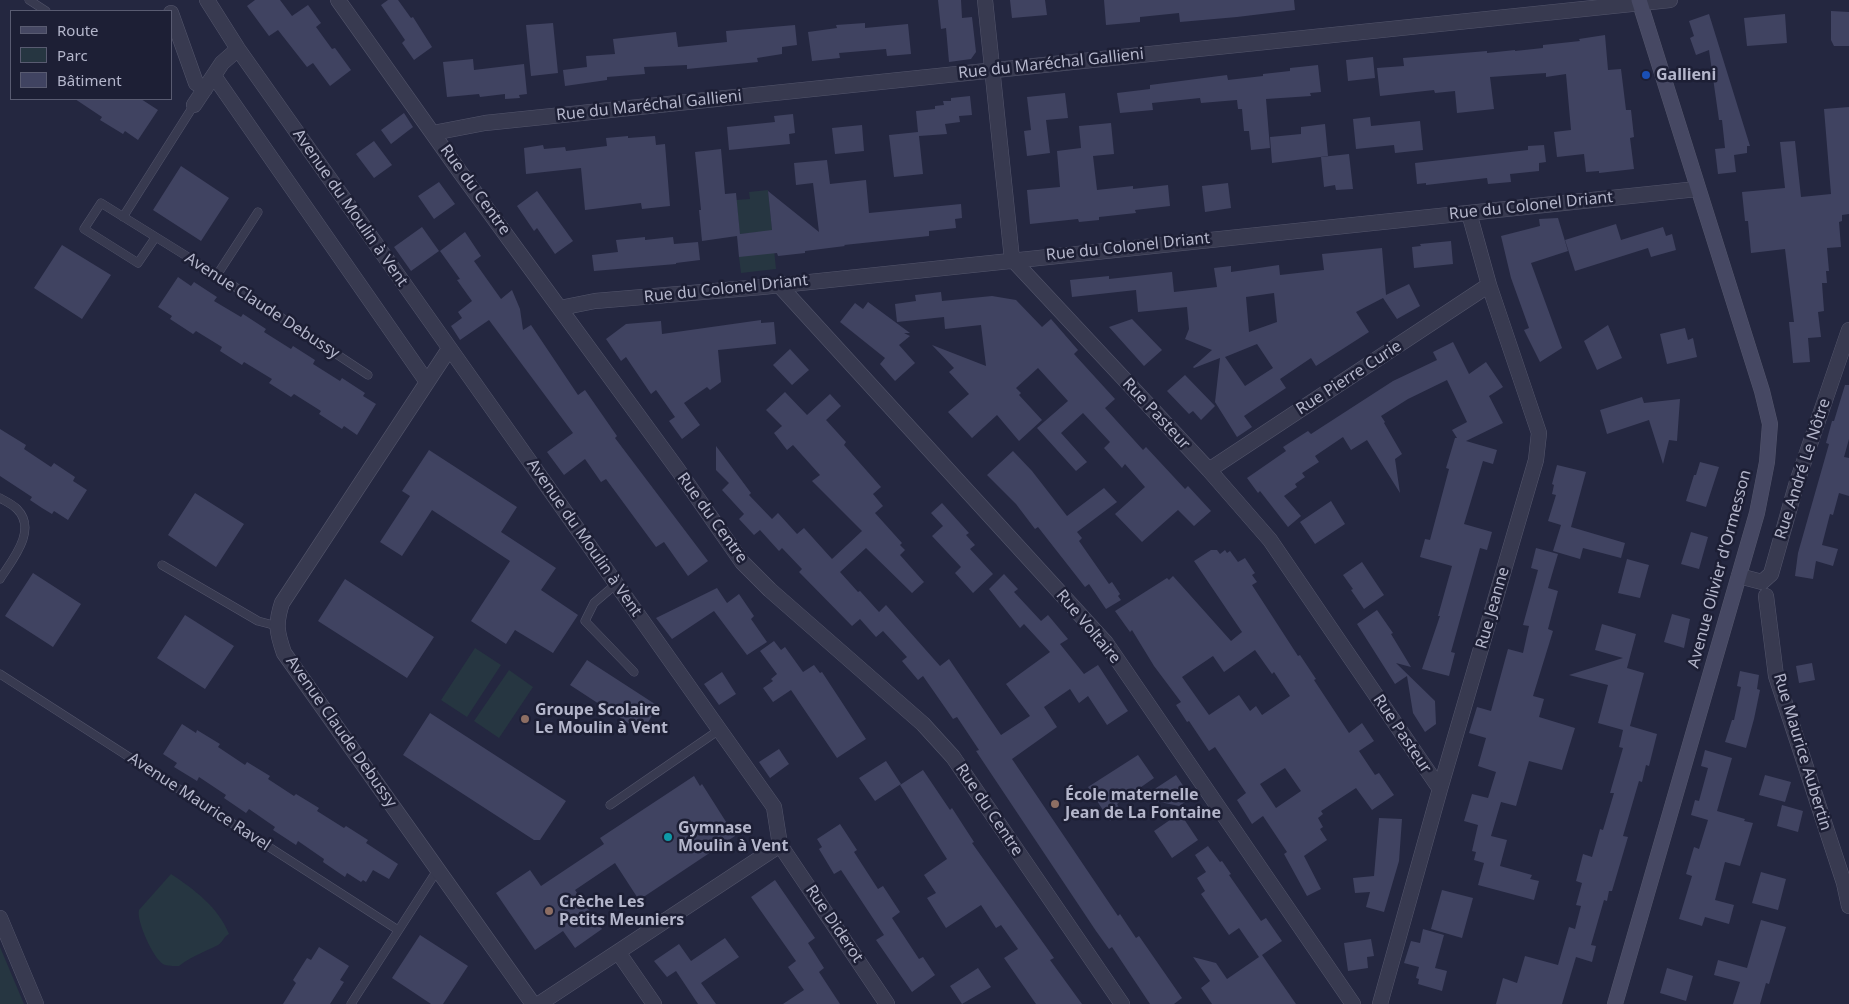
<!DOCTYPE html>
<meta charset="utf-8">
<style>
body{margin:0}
#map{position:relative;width:1849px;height:1004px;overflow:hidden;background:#242740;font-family:"Noto Sans",sans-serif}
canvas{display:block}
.legend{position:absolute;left:10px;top:10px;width:162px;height:90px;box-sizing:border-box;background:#1d1f35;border:1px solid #595b71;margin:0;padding:6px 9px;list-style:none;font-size:15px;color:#b4b6cb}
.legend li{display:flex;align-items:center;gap:10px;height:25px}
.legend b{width:25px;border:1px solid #595b71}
</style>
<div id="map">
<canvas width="1849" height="1004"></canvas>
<ul class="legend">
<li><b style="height:6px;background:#464863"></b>Route</li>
<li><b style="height:14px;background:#263641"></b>Parc</li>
<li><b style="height:14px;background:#404361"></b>Bâtiment</li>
</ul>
</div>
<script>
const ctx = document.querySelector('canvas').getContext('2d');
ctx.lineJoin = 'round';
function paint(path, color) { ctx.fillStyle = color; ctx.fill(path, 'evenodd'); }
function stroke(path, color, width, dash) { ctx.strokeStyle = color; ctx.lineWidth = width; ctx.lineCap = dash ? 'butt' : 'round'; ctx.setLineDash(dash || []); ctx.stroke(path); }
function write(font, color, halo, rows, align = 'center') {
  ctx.font = font + ' "Noto Sans",sans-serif'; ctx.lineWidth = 5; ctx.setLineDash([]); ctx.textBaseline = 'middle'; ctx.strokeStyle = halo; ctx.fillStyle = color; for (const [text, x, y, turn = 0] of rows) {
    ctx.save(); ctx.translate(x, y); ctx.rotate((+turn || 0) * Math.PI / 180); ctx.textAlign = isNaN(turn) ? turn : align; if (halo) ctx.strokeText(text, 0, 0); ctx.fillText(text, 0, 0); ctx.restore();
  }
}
const green = new Path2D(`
 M768 190 776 269 741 273 739 257 763 232 740 234 736 200 750 199 749 192Z
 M475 648 501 665 467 717 441 700Z
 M509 670 533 687 499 738 474 721Z
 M171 874C195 890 218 907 229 934 224 936 223 942 218 945 203 953 193 955 179 966 174 966 167 966 163 964 153 958 136 920 139 910Z
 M0 947 24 1004H0Z`);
const building = new Path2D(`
 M255 0H280L292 16 308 5 321 23 316 27 332 49 335 48 351 70 330 86 313 63 307 67 278 30 269 36 247 6Z
 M388 0H398L411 18 413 17 432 47 414 60 402 43 405 40 381 5Z
 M938 0H961L962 18 972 17 976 52 971 59 949 62 946 28 941 29Z
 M1010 0H1045L1047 15 1012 18Z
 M1104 0H1294L1295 10 1237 17 1180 22 1179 13 1140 17V22L1106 25Z
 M1831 11 1849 12V46H1834L1831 40Z
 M1709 14 1750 146H1747V153L1734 155 1736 172 1718 174 1715 149 1725 148 1722 120H1719L1709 50 1696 55 1690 38 1694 36 1689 21Z
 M1785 14 1787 43 1747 46 1744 18Z
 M553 23 558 73 531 76 526 25Z
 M865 23V28L908 24 911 54 887 56 886 49 839 53 840 58 812 61 808 32 837 28 836 25Z
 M795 25 797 45 782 47V54L757 58 758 62 687 69V65L644 67 645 74 607 77V80L565 86 563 70 587 67 586 56 615 54 613 39 676 32 678 47 727 42 726 31Z
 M1605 35 1608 70 1621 69 1626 110H1631L1634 137 1630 138 1634 169 1599 173V171L1586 172 1584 154 1557 157 1554 132 1571 130 1566 74 1546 77V73L1490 77 1494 109 1457 113 1455 91 1435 93 1434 90 1380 96 1377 68 1404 66 1403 58 1487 51V53L1515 50V51L1543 48V45L1580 41 1579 39Z
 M1373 57 1375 78 1348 81 1346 60Z
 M473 59 474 70 524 64 527 94 519 95 520 98 505 99V94L480 97 479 94 447 97 443 62Z
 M1318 65 1321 92 1310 93 1311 96 1266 99 1270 148 1251 150 1249 131H1244L1242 109H1238L1237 100 1201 103 1200 98 1152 103 1153 110 1120 113 1117 93 1150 89V85L1227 75 1228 80 1263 76V74L1290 71V68Z
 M1065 93 1068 118 1046 120 1050 153 1027 156 1024 131 1031 130 1027 97Z
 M970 96 972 115 959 116 960 122 945 124 947 134 919 136 923 174 894 177 889 135 918 132 916 111 935 109V106L944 105 943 101H951V98Z
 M75 99H141L158 110 138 140 125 131 123 134 100 120 102 117Z
 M1849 107V214L1842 215V221L1839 222 1841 247 1827 248 1829 271H1826L1827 283H1822L1824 311 1818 312 1821 337 1808 338 1810 362 1793 363 1789 322H1794L1785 249 1751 253 1748 221H1745L1742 192 1785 188 1780 142 1795 141 1801 197 1831 194 1824 109Z
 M404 113 413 127 391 144 381 130Z
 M793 114 795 133 789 134 790 144 729 150 727 127 775 122 774 116Z
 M1370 117 1371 126 1420 121 1423 150 1395 153 1394 145 1356 149 1353 119Z
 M1111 123 1114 154 1093 156 1097 190 1133 186V189L1168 185 1170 206 1135 210 1136 213 1099 217V220L1079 222 1078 219 1030 224 1027 190 1060 187 1057 151 1081 148 1079 126Z
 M1325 124 1328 156 1272 163 1270 137 1301 134V127Z
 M862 125 864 151 835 154 832 128Z
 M628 136V138L655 136 656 145 665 144 670 206 642 209 641 203 585 210 581 168 526 174 524 148 543 145 544 149 565 147 566 151 607 146 606 138Z
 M374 141 392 165 374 178 356 154Z
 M1544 145 1546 162 1539 163V171L1510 174 1511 182 1488 184 1487 178 1426 185V183L1417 184 1415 163 1528 150V146Z
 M721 149 725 194 736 193 740 234 772 230 768 191 819 232 813 183 796 185 794 163 827 160 830 184 866 180 869 213 961 204 962 218 955 219 956 228 929 231V236L844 245 845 246 805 251V253L778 256 777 253 739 257 737 236 702 241 699 210H701L695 152Z
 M1349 154 1353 189 1336 190 1335 185 1324 187 1321 157Z
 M181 166 229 198 201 241 153 210Z
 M439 182 455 204 434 219 418 196Z
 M1228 183 1231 208 1205 212 1202 186Z
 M537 191 573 241 555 254 537 228 534 231 517 206Z
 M1558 218 1568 251 1531 263 1562 348 1540 362 1524 330 1529 328 1511 278 1501 236 1540 226 1539 219Z
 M1616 224 1621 240 1663 227 1666 236 1672 234 1676 250 1651 257 1648 248 1575 271 1565 240Z
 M422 227 439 251 411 271 394 247Z
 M465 232 481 256 474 261 501 299 512 290 520 309 523 330 531 325 578 395 585 390 617 436 615 438 708 561 688 576 664 542 656 547 606 479 601 482 585 459 564 475 547 452 573 433 489 320 460 340 451 326 462 318 458 312 472 301 457 280 460 279 440 251Z
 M645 237V240L673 237 674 244 698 242 700 260 676 263V264L594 271 592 255 618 252 616 240Z
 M1451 241 1453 264 1414 268 1412 247 1421 246 1420 244Z
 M62 245 111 275 82 319 34 288Z
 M1382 248 1386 295 1409 284 1420 306 1397 319 1383 298 1356 312 1369 332 1316 366 1311 358 1280 379 1286 388 1244 416 1252 427 1237 437 1215 402 1220 358 1194 368 1193 367 1212 350 1185 339 1189 329 1187 307 1138 312 1136 290 1072 297 1070 280 1109 276V279L1172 272 1174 292 1217 287 1214 268 1231 266V272L1279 265 1280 275 1324 270 1322 254ZM1274 293 1277 322 1249 332 1246 297ZM1257 344 1273 368 1245 386 1225 357Z
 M178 277 191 286 194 282 217 297 214 301 241 317 243 314 266 329 264 332 291 349 293 346 315 360 313 364 340 381 342 378 365 393 363 396 376 404 357 435 344 426 342 429 319 414 321 411 294 394 291 397 269 383 272 379 244 362 242 365 220 351 222 347 196 331 193 334 170 319 172 316 158 307Z
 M941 292 942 301 992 296 1016 300 1042 327 1051 319 1078 350 1074 354 1115 399 1105 408 1143 450 1146 447 1185 489 1188 486 1211 511 1194 526 1178 510 1142 542 1115 514 1145 487 1125 464 1122 468 1104 448 1110 442 1083 413 1061 433 1087 462 1076 471 1037 428 1068 401 1038 368 1016 388 1021 393 1019 395 1042 420 1019 441 997 415 972 438 948 412 969 394 949 372 954 368 932 345 986 366 981 325 945 329 944 317 897 322 895 304 916 301 915 295Z
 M868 302 910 333H904L910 336 899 345 915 363 895 381 880 364 885 358 840 322 855 303 863 309Z
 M1132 319 1162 350 1144 366 1109 327Z
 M761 320V323L774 322 776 344 718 350 721 382 710 390 707 387 684 403 700 425 682 439 669 421 675 417 656 390 651 394 626 357 621 361 606 339 626 324 661 321 662 334Z
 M1608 325 1622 358 1597 370 1584 341Z
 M1685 328 1688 340 1693 338 1697 357 1667 364 1660 334Z
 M1453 342 1469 374 1486 362 1503 387 1489 396 1503 423 1466 441 1497 450 1493 464 1483 461 1464 524 1492 532 1487 550 1480 548 1451 652 1455 653 1449 676 1422 669 1440 616H1438L1452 566 1420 557 1425 539 1430 540 1449 469 1446 468 1455 438H1457L1452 430 1467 422 1447 380 1408 399 1381 416 1385 422 1384 423 1402 454 1395 459 1400 493 1367 440 1351 450 1343 437 1315 456 1319 462 1302 473 1305 477 1295 484 1297 487 1284 496 1301 516 1288 527 1260 491 1258 493 1247 478 1286 451 1283 447 1308 431 1311 434 1393 381 1437 360 1433 352Z
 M790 349 809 370 792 385 773 365Z
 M1185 375 1215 406 1201 420 1193 411 1189 414 1167 391Z
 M1845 385H1849V439L1844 457 1849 458V496L1839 493 1833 515 1830 514 1822 545 1838 549 1833 566 1816 561 1813 579 1795 576 1798 553 1829 444 1826 443 1832 421H1834Z
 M785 392 807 415 830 394 841 406 826 420 846 442 844 445 881 487 873 494 883 506 875 513 902 543 900 545 905 550 900 555 924 582 912 593 866 548 840 572 858 592 860 591 879 612 886 605 940 666 949 659 1001 735 1030 716 1006 684 1050 652 1024 624 1020 628 989 589 1004 574 1018 589 1014 592 1041 621 1048 615 1068 639 1060 644 1084 674 1098 665 1128 711 1107 725 1088 696 1079 703 1070 689 1044 707 1057 727 1012 759 1118 916 1120 914 1136 938 1139 936 1182 998 1174 1004H1150L1112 947 1109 949 1096 931 976 751 979 750 957 717 953 719 923 676 918 680 902 661 907 657 883 631 876 637 860 619 852 626 799 572 802 569 782 548 779 551 760 530 754 535 739 519 744 514 722 490 729 483 716 470V446L751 493 749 495 772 519 778 513 797 534 804 528 832 559 862 531 812 481 820 475 793 445 787 450 774 433 782 426 766 410Z
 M1642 397 1644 403 1680 399 1677 441 1669 440 1663 464 1649 420 1607 434 1600 410Z
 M0 429 26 445 24 449 51 467 54 463 75 477 73 481 87 490 68 520 54 511 52 514 42 508 30 500 32 497 0 476Z
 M429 450 517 507 501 532 556 568 541 590 578 615 553 653 515 630 506 644 471 621 510 561 432 510 402 556 380 542 410 496 402 491Z
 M1013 451 1032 471 1067 516 1104 488 1117 502 1077 532 1082 538 1079 541 1109 584 1112 582 1120 594 1118 596 1121 600 1106 609 1089 584 1085 587 1038 527 1035 529 1016 504 987 475Z
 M1700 462 1719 467 1706 507 1686 501 1694 475H1696Z
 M1557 465 1586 472 1571 527 1625 543 1621 558 1583 548 1580 559 1553 551 1561 525 1548 521 1556 495 1552 494 1554 485 1552 484Z
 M195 493 244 524 216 567 168 535Z
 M1331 501 1345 524 1315 544 1300 522Z
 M942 503 969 533 966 535 975 545 970 549 993 574 973 593 955 573 961 567 932 536 943 526 931 513Z
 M1691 532 1708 537 1699 569 1681 564Z
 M1536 548 1558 554 1548 588 1558 591 1548 629 1553 631 1533 696 1544 699 1539 717 1575 728 1562 770 1529 761 1516 806 1501 802 1491 836 1507 840 1500 866 1532 875 1530 879 1539 881 1534 900 1478 885 1484 863 1474 860 1476 852 1472 851 1478 825 1464 821 1472 794 1488 798 1496 772 1478 766 1486 738 1469 733 1477 707 1491 711 1508 649 1523 653 1529 626 1523 625 1538 570 1531 568Z
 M1211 550H1217L1220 554 1225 550 1227 553 1230 551 1238 562 1245 558 1255 573 1252 575 1257 582 1252 585 1298 656 1300 655 1316 679 1314 680 1349 733 1362 723 1374 741 1359 751 1375 775 1379 773 1394 795 1372 810 1356 788 1321 811 1323 814 1318 818 1323 827 1320 829 1327 840 1304 856 1321 889 1307 896 1284 854 1287 852 1263 816 1252 824 1237 800 1246 793 1215 747 1209 751 1189 721 1187 722 1176 705 1181 702 1154 666 1132 630 1130 632 1115 611 1167 578 1169 580 1173 576 1231 641 1242 632 1194 561ZM1255 650 1272 674 1274 672 1290 696 1262 715 1256 706 1250 711 1239 695 1209 715 1182 677 1213 656 1224 672ZM1285 768 1301 791 1276 808 1260 784Z
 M1627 559 1649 565 1640 598 1618 593Z
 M1362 562 1384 595 1364 609 1351 590 1353 589 1343 575Z
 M33 573 81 604 53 647 5 616Z
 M345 579 434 637 407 678 318 621Z
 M717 588 727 603 739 594 754 616 751 619 767 642 747 655 714 611 672 639 656 618Z
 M1377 610 1393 633 1391 634 1411 667 1396 663 1435 701 1436 724 1425 732 1413 713 1407 676 1395 684 1357 624Z
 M1672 614 1690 619 1684 648 1664 642Z
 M185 615 234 646 205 689 157 658Z
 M1602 624 1636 634 1627 668 1644 673 1630 726 1657 734 1649 766 1646 765 1642 782 1639 781 1623 836 1628 837 1612 891H1609L1607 901 1604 900 1591 945 1596 946 1592 962 1576 957 1562 1004H1496L1503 978 1517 983 1525 956 1558 965 1569 927 1575 929 1581 906 1576 905 1582 883 1576 881 1583 854 1592 857 1600 829 1603 830 1614 793H1610L1623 748 1619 747 1623 730 1598 723 1608 685 1569 675 1623 658 1595 650Z
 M774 641 781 650 785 647 803 672 814 665 820 673 822 672 866 739 837 758 791 690 773 702 763 688 773 681 771 679 777 674 760 651Z
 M587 660 658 706 642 732 570 685Z
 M1812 663 1815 680 1799 683 1796 666Z
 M1740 671 1759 675 1757 689 1760 690 1754 719 1746 748 1725 742 1732 720H1734L1741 687 1737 686Z
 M722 672 736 694 719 705 704 684Z
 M430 713 566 801 540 840H534L403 755Z
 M182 724 196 733 197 730 220 744 218 747 245 765 247 762 270 776 268 779 294 796 296 794 319 808 317 811 344 828 346 826 368 840 366 843 398 864 389 879 373 870 366 882 363 880 361 882 347 873 345 877 323 862 324 859 298 841 296 845 273 830 275 827 249 809 246 813 224 798 226 795 199 777 197 781 174 767 177 763 163 754Z
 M779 749 789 764 770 778 759 762Z
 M1705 750 1732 758 1717 811 1745 819 1744 821 1753 823 1740 866 1725 862 1715 900 1734 905 1729 924 1705 917 1702 926 1679 919 1692 876 1686 874 1694 847 1699 849 1708 820 1691 815 1695 800 1699 801 1708 768 1701 766Z
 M1138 755 1154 778 1117 804 1121 811 1110 821 1088 787Z
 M886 761 901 784 875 801 859 778Z
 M923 770 950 810 952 808 974 842 972 843 1054 958 1050 960 1082 1004H1036L1004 958 1018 949 1001 925 996 928 981 905 946 928 927 898 936 893 924 875 947 859 900 785Z
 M1176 775 1184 787 1180 790 1188 800 1179 806 1155 801 1150 792Z
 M1765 775 1791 782 1785 802 1759 795Z
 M694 776 700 786 702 784 735 836 639 900 615 863 575 890 602 929 575 948 563 931 535 950 496 893 530 870 541 886 604 844 600 838Z
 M1782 805 1803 811 1798 832 1777 826Z
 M1180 813 1198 840 1172 858 1154 831Z
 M1379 818 1402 819 1399 861 1384 912 1366 907 1370 892 1355 893 1353 878 1374 876Z
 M840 824 857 850 854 852 878 889 883 886 900 912 892 918 919 959 923 957 935 975 912 992 876 940 884 935 841 870 834 874 819 849 822 847 817 839Z
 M1208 846 1220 862 1222 861 1231 874 1229 875 1261 921 1266 918 1282 941 1262 955 1296 1004H1212L1201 988 1210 981 1193 957 1216 963 1227 979 1259 957 1239 928 1229 935 1201 894 1205 891 1197 878 1206 872 1195 855Z
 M1761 872 1786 879 1778 910 1752 903Z
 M775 880 815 938 808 943 824 968 819 972 840 1004H783L804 990 788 967 796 961 751 897Z
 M1442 890 1473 898 1462 938 1431 929Z
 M1761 920 1786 927 1769 984 1766 983 1760 1004H1733L1740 982 1714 975 1718 960 1747 968Z
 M1423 929 1444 935 1435 968 1447 971 1442 991 1418 984 1419 979 1416 978 1419 967 1404 963 1411 941 1420 943Z
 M420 935 468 966 443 1004H431L392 978Z
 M725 938 739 957 701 983 716 1004H698L676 971 667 977 654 961 679 944 691 961Z
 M1371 939 1374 956 1367 957 1368 968 1348 971 1344 943Z
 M319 947 349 966 340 980 344 982 330 1004H283L296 983 293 980 307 958 311 960Z
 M978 968 991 987 962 1004 950 986Z
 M1667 968 1693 976 1686 1001 1660 993Z`);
const lane = new Path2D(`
 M29 0 46 11
 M123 217 194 105
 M155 238 138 263 84 229 101 203 217 275 368 375
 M217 275 258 212
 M0 498C5 501 12 504 17 509 38 530 12 560 0 579
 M162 565 258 621 277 626
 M616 584 594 603 585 621 634 672
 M0 674 398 930
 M610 805 719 730
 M351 1004 438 869`);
const street = new Path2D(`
 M207 0 238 49 774 807 780 845 887 1004
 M338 0 460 172 678 470 742 562 770 590 923 724 953 757 1122 1004
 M985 0 1012 259 1209 470 1270 540 1440 789
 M171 13 196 83 205 89
 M214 76 427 382
 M194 105 222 63 238 49
 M433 133 485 123 1670 0
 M779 285 1106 643 1353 1004
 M560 308 595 301 762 287 1697 189
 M449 349 282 603C275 624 277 633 284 653L533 1004
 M1209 470 1489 285
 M1739 576 1762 582 1771 574 1797 482 1849 330
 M1766 596 1776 676 1844 883 1849 906
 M0 918 36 1004
 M618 952 654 1004
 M539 1004 780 845
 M1380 1004 1440 789 1536 460 1539 433 1489 285 1469 213`);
const secondary = new Path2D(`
 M1615 1004 1757 513 1767 462 1770 424 1762 391 1639 0`);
const markers = [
 [1646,75,5,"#1a4fb4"],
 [525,719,5,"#8d6e63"],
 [1055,804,5,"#8d6e63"],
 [668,837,5,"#0f9aa8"],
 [549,911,5,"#8d6e63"]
];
const streetNames = [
 ["Rue du Maréchal Gallieni",1051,64,-6],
 ["Rue du Maréchal Gallieni",649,106,-6],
 ["Rue du Centre",475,190,54],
 ["Rue du Colonel Driant",1531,206,-6],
 ["Avenue du Moulin à Vent",350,208,55],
 ["Rue du Colonel Driant",1128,247,-6],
 ["Rue du Colonel Driant",726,289,-6],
 ["Avenue Claude Debussy",262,306,33],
 ["Rue Pierre Curie",1349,378,-33],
 ["Rue Pasteur",1156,414,47],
 ["Rue André Le Nôtre",1803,469,-72],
 ["Rue du Centre",712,518,54],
 ["Avenue du Moulin à Vent",584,538,55],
 ["Avenue Olivier d'Ormesson",1720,569,-75],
 ["Rue Jeanne",1493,608,-74],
 ["Rue Voltaire",1088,627,50],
 ["Avenue Claude Debussy",341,732,55],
 ["Rue Pasteur",1402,734,56],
 ["Rue Maurice Aubertin",1802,752,73],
 ["Avenue Maurice Ravel",199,802,33],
 ["Rue du Centre",989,810,56],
 ["Rue Diderot",834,924,56]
];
const poiNames = [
 ["Gallieni",1656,75],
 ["Groupe Scolaire",535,710],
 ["Le Moulin à Vent",535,728],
 ["École maternelle",1065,795],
 ["Jean de La Fontaine",1065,813],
 ["Gymnase",678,828],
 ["Moulin à Vent",678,846],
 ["Crèche Les",559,902],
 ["Petits Meuniers",559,920]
];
paint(green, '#263641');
paint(building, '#404361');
stroke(lane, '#53556b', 9);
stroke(street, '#53556b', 16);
stroke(secondary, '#53556b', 16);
stroke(lane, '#383a50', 8);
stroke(street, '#383a50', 15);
stroke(secondary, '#464863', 15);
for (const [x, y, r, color] of markers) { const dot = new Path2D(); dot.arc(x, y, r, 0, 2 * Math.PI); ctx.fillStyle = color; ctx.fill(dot); stroke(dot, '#1d1f35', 2); }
write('16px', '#b4b6cb', '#1d1f35', streetNames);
write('bold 16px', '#b4b6cb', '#1d1f35', poiNames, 'left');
</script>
